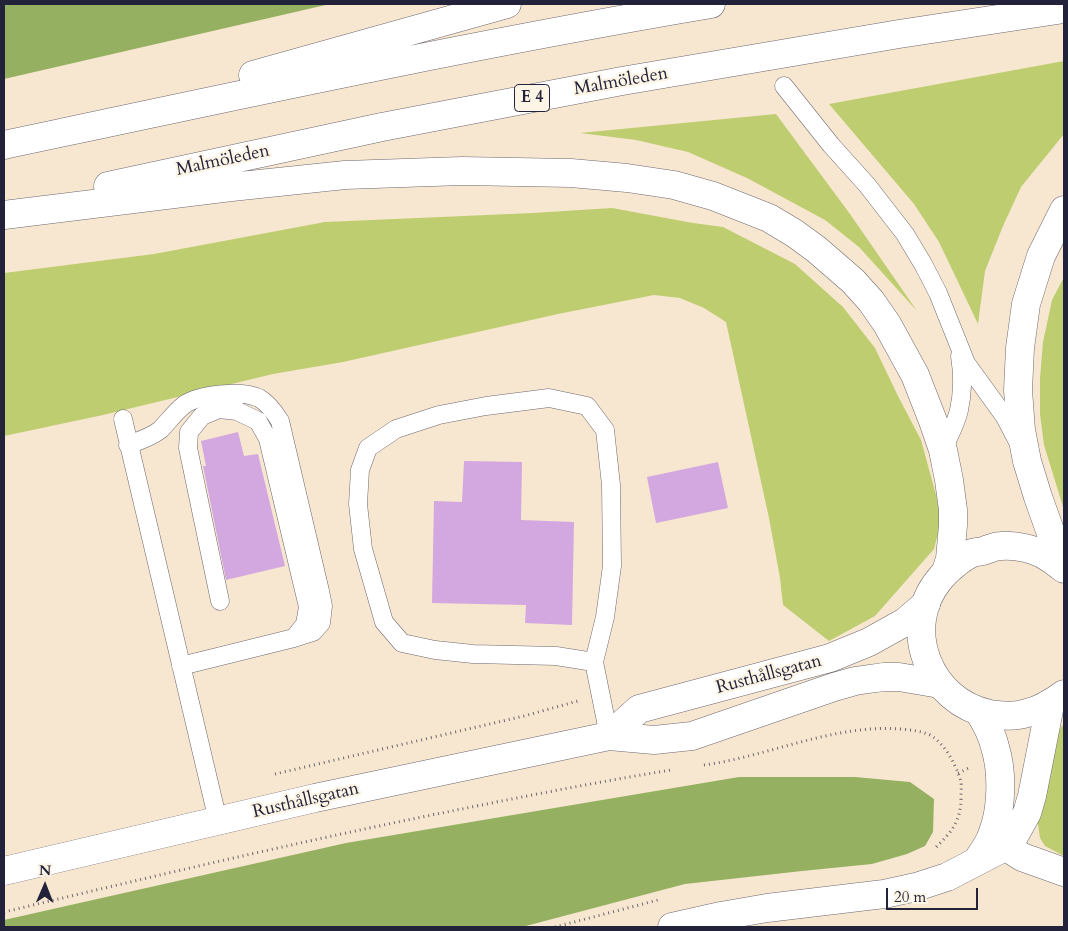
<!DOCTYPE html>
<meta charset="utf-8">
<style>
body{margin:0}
#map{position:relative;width:1068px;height:931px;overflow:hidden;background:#f8e7d0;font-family:Cardo,serif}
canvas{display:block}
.frame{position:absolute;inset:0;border:5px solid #22223b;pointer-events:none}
.north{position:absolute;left:20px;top:861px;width:50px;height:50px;-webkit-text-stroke:4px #fcf5e5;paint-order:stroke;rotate:1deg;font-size:14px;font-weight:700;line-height:20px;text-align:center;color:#22223b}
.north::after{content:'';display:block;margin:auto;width:18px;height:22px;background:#22223b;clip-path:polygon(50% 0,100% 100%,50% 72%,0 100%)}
.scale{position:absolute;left:886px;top:888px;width:92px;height:22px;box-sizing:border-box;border:2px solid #22223b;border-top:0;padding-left:6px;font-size:15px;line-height:18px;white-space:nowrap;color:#22223b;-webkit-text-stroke:4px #fcf5e5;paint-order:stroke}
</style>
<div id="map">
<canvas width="1068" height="931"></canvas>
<div class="frame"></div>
<div class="north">N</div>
<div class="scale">20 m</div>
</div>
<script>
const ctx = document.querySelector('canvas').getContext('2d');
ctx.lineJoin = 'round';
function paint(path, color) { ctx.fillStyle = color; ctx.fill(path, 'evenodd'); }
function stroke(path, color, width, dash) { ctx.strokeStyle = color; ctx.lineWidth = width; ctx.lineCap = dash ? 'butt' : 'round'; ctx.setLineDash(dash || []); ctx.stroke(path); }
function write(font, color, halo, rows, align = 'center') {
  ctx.font = font + ' Cardo,serif'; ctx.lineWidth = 4.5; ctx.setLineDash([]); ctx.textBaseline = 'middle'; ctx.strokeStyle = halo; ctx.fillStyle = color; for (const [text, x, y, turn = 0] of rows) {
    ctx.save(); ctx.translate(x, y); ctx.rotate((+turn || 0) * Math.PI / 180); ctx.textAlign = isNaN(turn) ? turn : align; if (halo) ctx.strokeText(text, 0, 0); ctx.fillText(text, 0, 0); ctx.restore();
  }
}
const green = new Path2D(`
 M1064 61V134L1021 187 1003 226 985 271 978 324 939 242 914 204 829 104Z
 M776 114 850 214 917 311 859 247 825 220 747 178 688 152 636 140 580 133Z
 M612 208 693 223 723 227 795 264 843 307 875 348 898 396 921 440 936 495 941 522 934 549 875 616 829 641 783 605 780 578 769 518 726 322 704 308 680 298 654 295 558 314 343 362 273 374 103 415 4 436V273L154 254 325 222 533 213Z
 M1064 277V510L1044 445 1040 414V378L1043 342 1052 300Z
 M1064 723V856L1045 846 1040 838 1037 818 1058 732Z`);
const forest = new Path2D(`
 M4 4H330L4 79Z
 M739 777H855L910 782 934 799 933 832 925 846 907 854 872 864 802 871 685 884 522 927H4V920L346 843Z`);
const building = new Path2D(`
 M238 432 244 456 258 454 285 566 226 580 203 466H206L201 441Z
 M464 461 522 462 521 520 574 522 572 625 525 623 526 605 432 603 434 501 462 502Z
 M718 462 728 508 656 523 647 477Z`);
const path = new Path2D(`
 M704 765C770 756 833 724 900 729 911 730 921 731 930 735 945 744 954 762 960 778 962 784 961 790 961 797 961 821 952 832 935 848
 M958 773 969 768
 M275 774 524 716 578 701
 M4 912C146 878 289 844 432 815 511 799 591 783 671 770
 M555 927 658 900`);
const service = new Path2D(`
 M784 86 831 145 867 185 905 234 923 264 938 293 966 363 1005 417 1017 440
 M123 419 218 821
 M128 445C139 441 151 437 160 430 168 422 175 412 184 405 199 394 242 390 259 398 268 403 275 413 280 421L320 591 323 606 321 623 313 632 294 638 181 666
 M943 450C948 437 956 424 959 410 963 392 963 374 960 356
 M220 601 188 448 189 432 202 416 219 409 237 411 258 421 268 439 308 607 305 624 294 638
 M594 662 556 656 473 654 435 650 402 643 384 622 363 549 358 504 360 470 368 448 396 429 439 415 486 406 549 398 587 406 605 430 611 485 612 566 605 617 594 662 609 736`);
const minor = new Path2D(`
 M991 837 1022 857 1064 872
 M977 861C982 853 989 844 992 835 1002 810 1003 773 995 747 992 734 986 723 979 712
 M672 927 721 916 767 908 884 894 916 887 947 877 999 850 1012 840 1027 813 1032 796 1050 705`);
const secondary = new Path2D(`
 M609 736 639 709 830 658 869 642 905 622 926 604
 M4 871 315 798 609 736 654 740 692 736 834 687 855 681 869 679 884 677H899L940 684`);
const primary = new Path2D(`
 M1064 569C1059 565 1054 561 1049 558 1036 549 1017 545 1001 546 995 546 989 549 983 551 979 552 975 552 972 553 961 558 946 571 939 580 900 628 929 702 990 714 1002 716 1015 717 1027 713 1041 710 1053 702 1064 694`);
const motorway = new Path2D(`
 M253 75 507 4
 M4 145C239 95 474 44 711 4
 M108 186 382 127 622 81 899 34 1064 9
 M1064 210 1041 256 1026 304 1020 348 1018 390 1021 430 1027 461 1038 497 1054 542 1064 564
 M4 215 231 187 345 175 462 171 571 173 627 178 674 185 713 196 769 218 794 233 816 249 853 281 871 301 887 324 915 375 933 421 943 450 949 480 953 510V525L950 559 946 571`);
const shields = [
 [532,98,35]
];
const shieldNames = [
 ["E 4",532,98]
];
const streetNames = [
 ["Malmöleden",621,82,-10],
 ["Malmöleden",223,161,-12],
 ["Rusthållsgatan",769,675,-15],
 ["Rusthållsgatan",306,801,-13]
];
paint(green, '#becd70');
paint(forest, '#96b062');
paint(building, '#d3a7df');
stroke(service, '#6d676f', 19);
stroke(minor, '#6d676f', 29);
stroke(secondary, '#6d676f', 29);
stroke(primary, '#6d676f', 29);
stroke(motorway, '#6d676f', 29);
stroke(path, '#6d676f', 3, [1, 4]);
stroke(service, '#fff', 18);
stroke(minor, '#fff', 28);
stroke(secondary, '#fff', 28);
stroke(primary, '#fff', 28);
stroke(motorway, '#fff', 28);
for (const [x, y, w] of shields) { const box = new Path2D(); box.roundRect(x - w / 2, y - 13.5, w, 27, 4); ctx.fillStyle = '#fcf5e5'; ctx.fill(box); stroke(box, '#22223b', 1); }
write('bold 16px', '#22223b', null, shieldNames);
write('18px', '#22223b', '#fcf5e5', streetNames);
</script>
